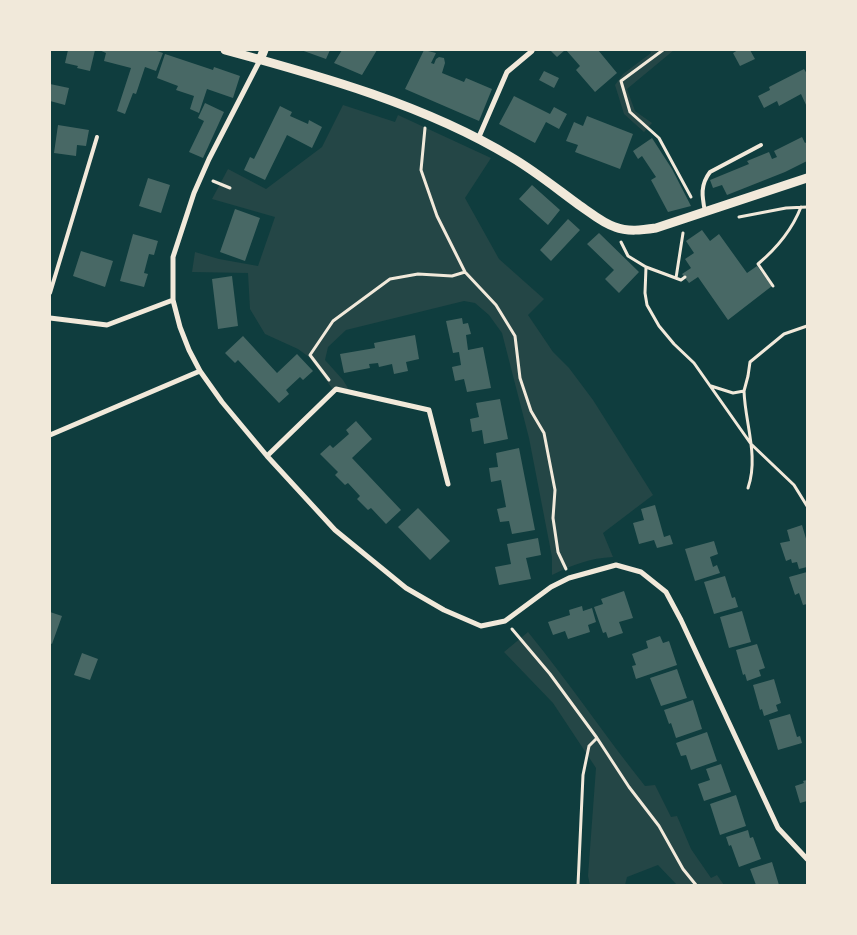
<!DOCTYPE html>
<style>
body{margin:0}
#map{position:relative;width:857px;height:935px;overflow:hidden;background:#0f3d3e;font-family:"Golos Text",sans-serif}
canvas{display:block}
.frame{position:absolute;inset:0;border:51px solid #f1e9da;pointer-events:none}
</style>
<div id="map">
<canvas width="857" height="935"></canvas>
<div class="frame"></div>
</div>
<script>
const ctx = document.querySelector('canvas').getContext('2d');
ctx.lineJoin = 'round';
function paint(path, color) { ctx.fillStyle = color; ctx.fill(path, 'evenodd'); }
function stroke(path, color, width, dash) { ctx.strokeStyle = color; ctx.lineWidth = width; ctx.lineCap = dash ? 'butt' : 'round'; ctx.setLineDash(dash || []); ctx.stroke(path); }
const green = new Path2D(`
 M650 50H674L627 89 635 111 652 123 644 132 624 114 615 85 623 74 651 53Z
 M343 105 395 122 398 115 491 158 465 198 499 259 544 299 528 315 553 352 569 368 593 400 653 495 603 533 613 557C590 558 572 565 552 575V557L529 438 502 333 489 315 475 303 464 301 346 330 328 347 325 360 343 380 351 393 334 391 309 357 298 349 265 334 250 309 248 273 192 272 195 252 219 259 258 266 275 217 212 199 228 169 266 189 322 147Z
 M528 632C569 682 605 736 645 786L655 785 671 817 677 816 691 849 711 878 717 875 724 885H677L658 865 627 877 625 885H590L588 876 596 768 553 703 504 652Z`);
const building = new Path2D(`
 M68 50H95L90 71 77 68 78 66 65 63Z
 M99 50H154L163 53 156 71 145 67 136 94 133 93 125 114 117 111 131 68 104 61 106 53Z
 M301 50H330L326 59Z
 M342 50H377L362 75 334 63Z
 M424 50 436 53 431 63 434 64 436 59 439 57 444 58 445 63 442 73 464 82 466 78 492 89 479 121 405 89Z
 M550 50H565L557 57Z
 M566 50H598L617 73 595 92 576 70 580 66Z
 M738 50H750L755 59 740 66 733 53Z
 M165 54 213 70 214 67 240 76 233 98 207 89 199 113 190 109 194 96 176 90 178 86 157 78Z
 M804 69 807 74V107L801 94 779 106 777 101 764 108 758 96 770 90 769 87Z
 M544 71 559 78 554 88 539 80Z
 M50 84 69 88 65 105 50 101Z
 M514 96 550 114 554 107 567 114 559 129 546 122 535 143 499 124Z
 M205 103 224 112 203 158 189 152 204 121 198 118Z
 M280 106 292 112 290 116 308 124 309 120 322 127 312 148 287 135 265 180 244 170 250 157 254 159Z
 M587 116 633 134 620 169 575 152 578 145 566 141 574 122 583 126Z
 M58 125 89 130 86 146 77 145 76 156 54 153Z
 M802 137 805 143 807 142V161L785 172 727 195 722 185 713 188 710 180 749 164 747 161 769 152 772 159 777 157 774 151Z
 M652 138 672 169 691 206 668 212 651 180 656 177 642 156 638 159 633 151Z
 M148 178 170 185 161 213 139 206Z
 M532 185 560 210 548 225 519 199Z
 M235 209 260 218 245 261 220 252Z
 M568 219 580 230 551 261 540 250Z
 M702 230 710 241 719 234 747 273 757 266 772 286 728 320 698 277 689 283 682 274 691 268 685 259 694 253 686 241Z
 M599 233 639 272 619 293 605 279 614 270 587 244Z
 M133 234 158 241 154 255 149 254 144 273 148 274 144 287 120 281Z
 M81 251 113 261 105 287 73 276Z
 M232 276 238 326 218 329 212 279Z
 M462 318 463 324 468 323 471 334 466 335 468 350 483 347 491 388 467 392 464 379 455 381 452 367 461 365 459 352 453 353 446 321Z
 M415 335 419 359 406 362 408 371 394 374 392 364 379 367 378 363 369 364 370 368 344 373 340 354 375 348 374 343Z
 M243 336 277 373 297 354 313 371 303 380 300 377 286 390 289 394 279 403 238 360 235 363 225 353Z
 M500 399 508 439 484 444 482 430 472 432 470 419 479 417 476 403Z
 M356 421 372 439 352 458 401 510 386 524 371 508 368 510 357 499 360 496 348 483 345 485 335 475 338 472 320 454 330 445 333 448 349 434 346 430Z
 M519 448 535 530 512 534 509 521 500 522 497 509 506 507 501 480 491 482 489 468 498 467 496 453Z
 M655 505 664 537 670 535 673 544 657 548 654 540 639 544 633 523 644 520 641 509Z
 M418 508 450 541 430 560 398 527Z
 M802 525 807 542V567L799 569 797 562 792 563 791 559 786 561 780 543 790 541 787 530Z
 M538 538 541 555 526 558 531 579 499 585 495 567 511 564 507 544Z
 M714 541 718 554 710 557 713 567 717 565 720 573 695 581 685 549Z
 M807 572V604L803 605 799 593 795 595 789 577Z
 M725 576 732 598 735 597 738 607 714 614 704 582Z
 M624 591 633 618 619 622 623 633 608 638 606 632 603 633 594 607 603 604 601 599Z
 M582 606 583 611 592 608 596 622 588 625 590 632 568 639 565 631 553 635 548 622 570 615 569 610Z
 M742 611 751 642 729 648 720 617Z
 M50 612 62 616 52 644 50 643Z
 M660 636 663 643 669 641 677 665 636 679 632 666 636 665 632 654 648 648 646 641Z
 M757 644 765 668 759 670 761 676 747 681 745 674 743 675 736 650Z
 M82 653 98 659 90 680 74 675Z
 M677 669 687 698 661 706 650 678Z
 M774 679 781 703 776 705 778 711 764 716 762 709 760 710 753 685Z
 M693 700 702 729 676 738 671 723 669 724 664 710Z
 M790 714 797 737 800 736 802 743 778 750 769 720Z
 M707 732 717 761 691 770 686 755 681 756 676 743Z
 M721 764 731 792 704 801 698 784 710 780 706 769Z
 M807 780V801L800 803 795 786 804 783 803 781Z
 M736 795 746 826 720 835 710 804Z
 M748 830 750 838 753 837 761 859 739 867 731 845 729 846 726 837Z
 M772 862 779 885H756L750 869Z`);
const path = new Path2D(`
 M663 50 621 81 630 112 659 138 691 197
 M425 128 421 170 437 216 465 272 496 305 515 336 520 378 531 411 544 433 555 490 553 518 558 552 566 569
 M213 181 230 188
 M739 217 786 208 807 207
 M621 242 628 256 646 267 681 280 685 277
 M646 267 645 293 647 305 659 326 674 344 694 363 751 444 794 485 807 506
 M676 278 683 233
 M773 286 758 264C777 248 792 230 801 207
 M329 380 310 355 333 321 390 279 418 274 452 276 465 272
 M711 386 733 393 744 391 748 376 750 362 784 334 807 326
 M744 391C745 423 759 456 748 488
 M512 629 550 674 597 738 629 787 659 826 683 869 696 885
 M578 885 583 775 589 746 597 738`);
const service = new Path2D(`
 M705 212C702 196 700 185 710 172L761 145
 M50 293 97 137`);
const minor = new Path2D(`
 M260 60 209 159 194 193 173 257V300L180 327 189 350 200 371 222 402 267 456 335 530 406 588 444 610 481 626 505 621 551 587 569 578 616 565 641 572 666 592 681 620 778 828 807 859
 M478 139 507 72 532 51
 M50 318 107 325 173 300
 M50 435 200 371
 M267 456 336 389 429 410 448 484`);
const tertiary = new Path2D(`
 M225 50C321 76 425 105 511 157 535 171 557 189 579 205 591 213 602 223 615 227 628 232 642 230 656 228L807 178
 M260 60 264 50`);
paint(green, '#244646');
paint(building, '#486865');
stroke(path, '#f1e9da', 3);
stroke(service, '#f1e9da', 4);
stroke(minor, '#f1e9da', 5);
stroke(tertiary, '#f1e9da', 9);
</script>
